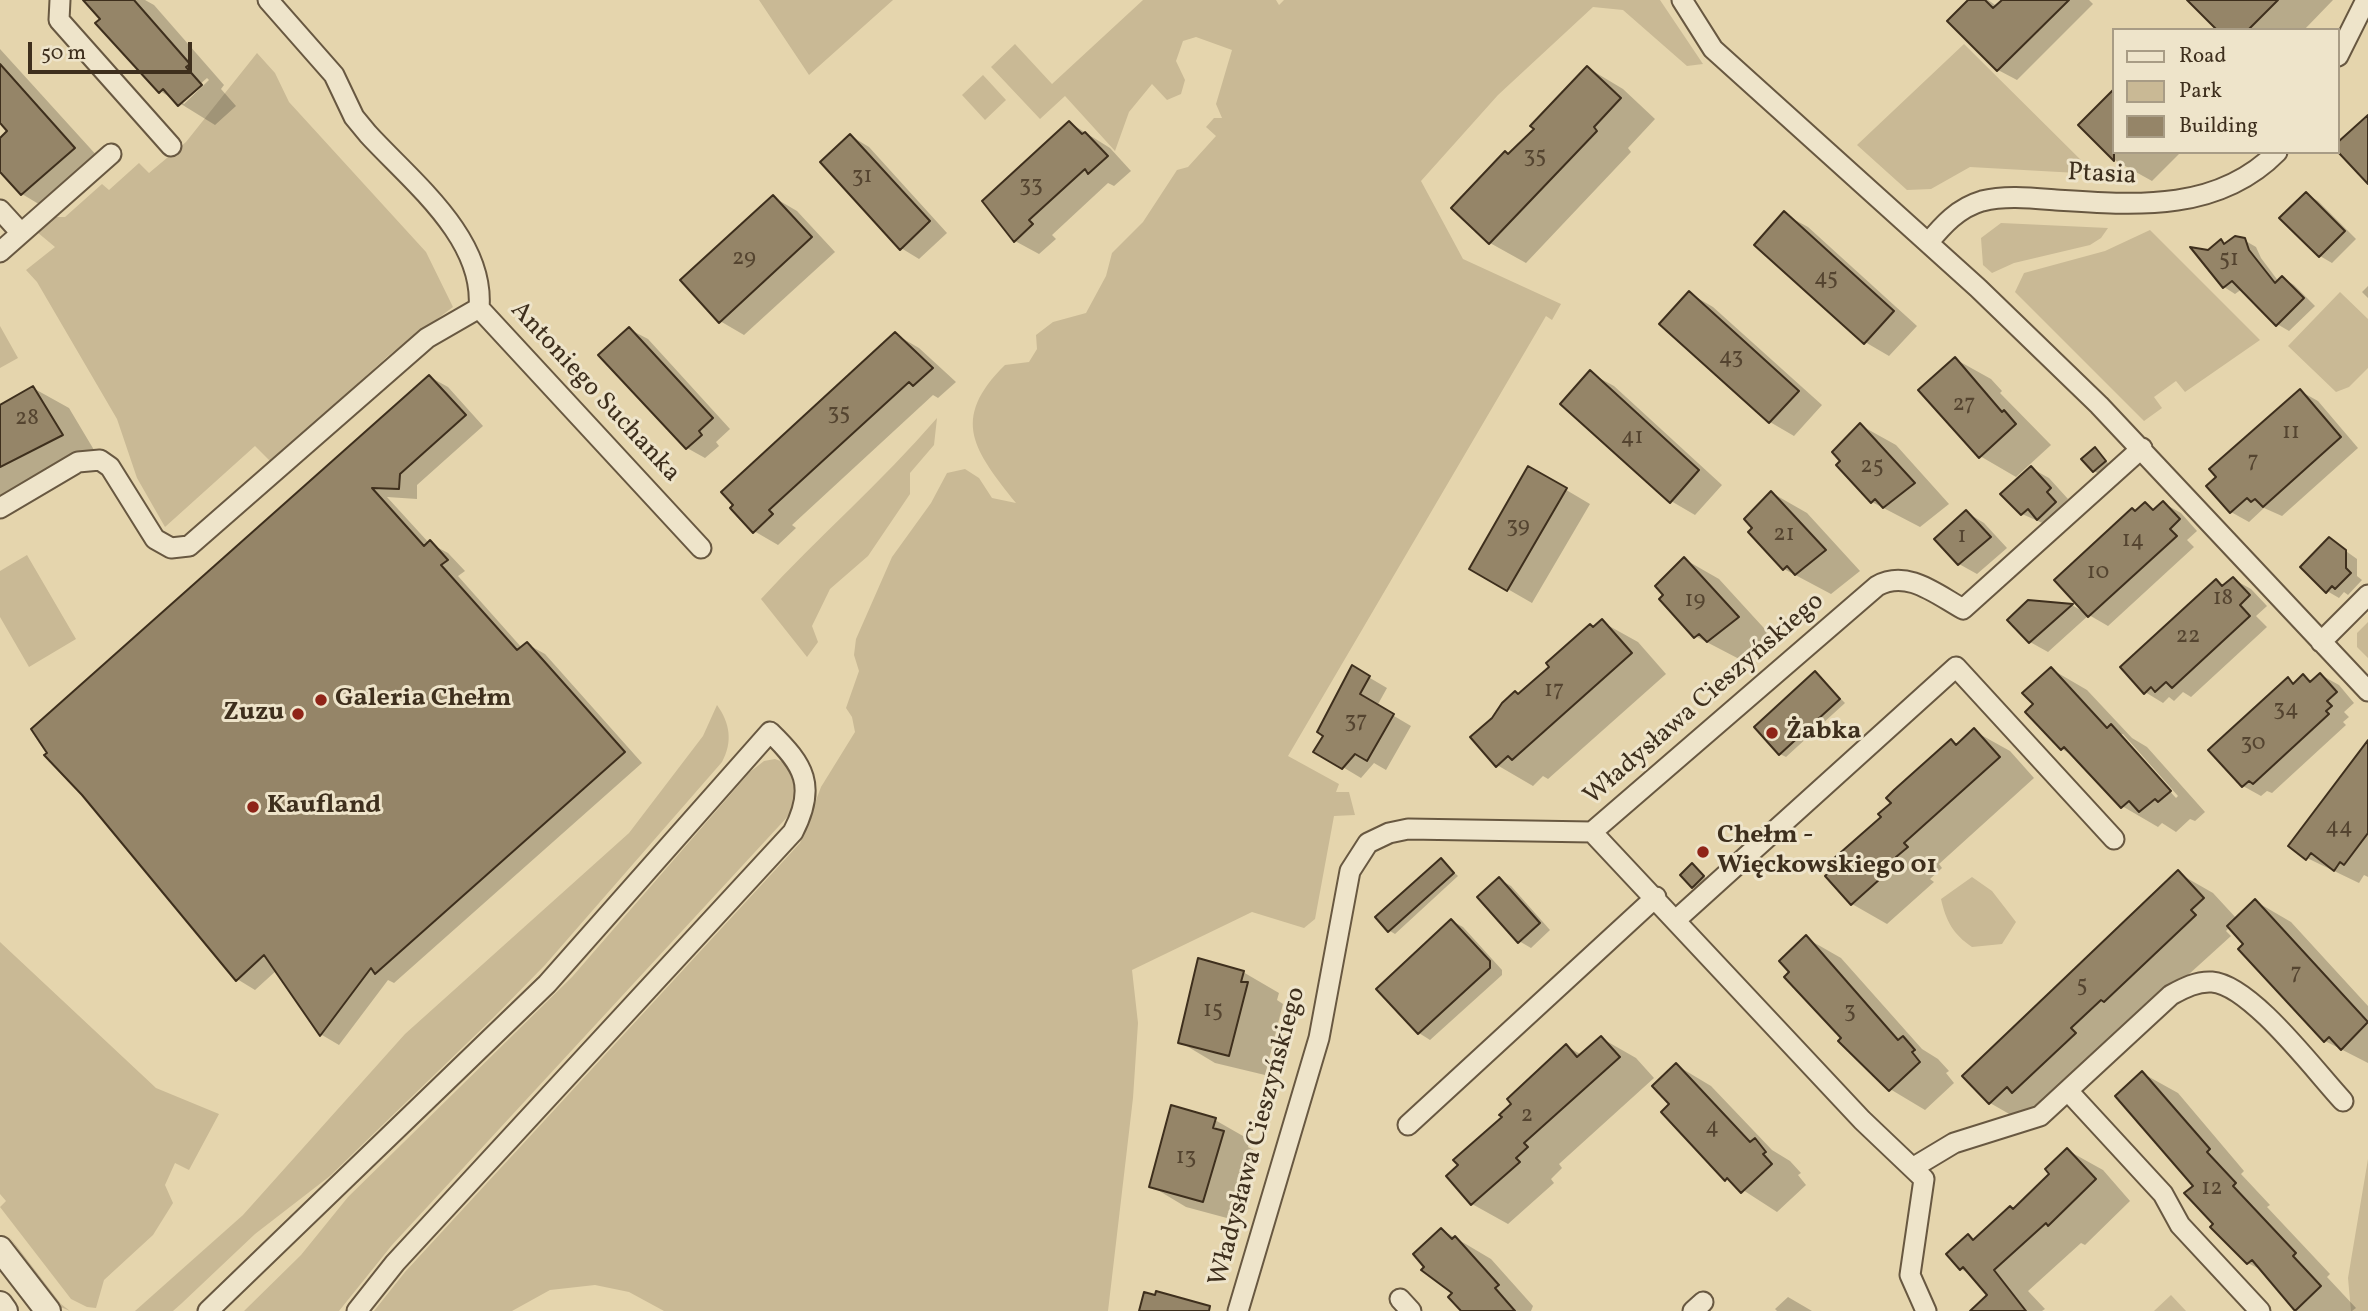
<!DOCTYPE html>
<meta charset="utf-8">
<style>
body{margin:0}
#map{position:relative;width:2368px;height:1311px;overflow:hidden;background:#e5d5ad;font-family:Vollkorn,serif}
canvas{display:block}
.legend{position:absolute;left:2112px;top:28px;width:228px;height:126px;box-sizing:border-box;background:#eee4ca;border:2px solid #a89c85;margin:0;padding:9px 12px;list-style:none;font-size:21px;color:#3e2f1d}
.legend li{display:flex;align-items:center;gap:14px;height:35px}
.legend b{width:35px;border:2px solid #a89c85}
.scale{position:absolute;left:28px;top:42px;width:164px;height:32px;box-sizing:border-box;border:4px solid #3e2f1d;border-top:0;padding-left:9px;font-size:21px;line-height:24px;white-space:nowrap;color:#3e2f1d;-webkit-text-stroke:5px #eee4ca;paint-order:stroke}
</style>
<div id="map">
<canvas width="2368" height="1311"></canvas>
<ul class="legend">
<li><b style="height:9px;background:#eee4ca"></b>Road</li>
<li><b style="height:19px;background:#c9b995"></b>Park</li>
<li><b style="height:19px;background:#958568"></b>Building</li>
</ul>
<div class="scale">50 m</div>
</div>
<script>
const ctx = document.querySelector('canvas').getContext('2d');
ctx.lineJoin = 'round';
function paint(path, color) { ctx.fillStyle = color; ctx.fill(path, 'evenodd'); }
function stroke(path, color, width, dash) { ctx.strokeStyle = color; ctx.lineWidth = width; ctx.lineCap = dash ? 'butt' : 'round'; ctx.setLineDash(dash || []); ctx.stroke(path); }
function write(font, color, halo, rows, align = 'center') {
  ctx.font = font + ' Vollkorn,serif'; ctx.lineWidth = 6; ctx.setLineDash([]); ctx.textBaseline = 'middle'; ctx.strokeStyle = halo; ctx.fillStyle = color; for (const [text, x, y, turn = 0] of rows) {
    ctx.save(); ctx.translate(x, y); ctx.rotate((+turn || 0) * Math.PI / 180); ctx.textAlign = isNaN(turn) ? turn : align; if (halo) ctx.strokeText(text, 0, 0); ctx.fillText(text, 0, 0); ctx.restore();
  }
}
const green = new Path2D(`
 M759 0H893L809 75Z
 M1143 0H1276L1279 5 1284 0H1660L1703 64 1687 66 1623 10 1593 7 1498 95 1421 181 1463 259 1561 304 1552 320 1546 316 1288 756 1339 784 1336 792H1349L1355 815 1334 816 1315 919 1304 928 1252 912 1132 970 1138 1023 1133 1098 1108 1311H664L629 1292 595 1285 550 1290 512 1311H374L405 1272 800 843 821 787 855 732 852 717 846 708 859 671 854 655 856 639 892 557 931 503 947 473 965 469 979 478 992 498 1016 503C975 451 949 420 1005 365L1029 362 1037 349 1036 335 1053 322 1086 313 1106 276 1112 253 1143 222 1177 170 1188 167 1216 136 1206 127 1214 118H1222L1216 104 1232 50 1196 37 1183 41 1176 61 1185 80 1181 94 1167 100 1152 84 1129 112 1115 151 1065 96 1040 119 991 67 1015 44 1052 84Z
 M1964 44 2095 174 1970 167 1931 189 1907 190 1857 145Z
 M257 53 275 73 289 102 426 252 453 307 388 356 271 462 255 446 165 527 137 478 117 419 37 282 26 270 55 247 37 232 54 217H65L102 184 109 190 139 163 149 173 186 142Z
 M983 75 1006 100 985 120 962 95Z
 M2001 223 2108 228 2101 238 2090 245 2014 263 1992 273 1983 265 1981 238Z
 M2150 230 2260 340 2185 392 2176 381 2154 397 2162 408 2144 421 2015 292 2024 273 2105 251Z
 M2340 292 2368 319V368L2349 387 2336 392 2288 346Z
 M0 326 18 358 0 368Z
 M937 418 934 445 910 473V494L868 556 830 589 812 626 818 642 807 657 761 599C818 537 882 482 937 418Z
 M27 555 76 639 29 667 0 617V571Z
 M2368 622V658L2357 647V633Z
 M717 705C730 723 733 742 722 762L545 965 493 1018 330 1176 255 1234 182 1303 173 1311H135L243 1215 405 1034 629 833 703 736Z
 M775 759C798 765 802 794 791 813L392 1245 339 1311H244L301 1255 348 1197 572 977 750 772 764 761Z
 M1972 877 1992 891 2016 922 2002 944 1972 947C1953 934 1946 921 1941 899Z
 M0 942 156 1088 219 1114 189 1170 175 1163 165 1185 173 1203 153 1235 104 1280 96 1308 87 1307 71 1299 0 1207 6 1201 0 1194Z
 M2368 1159V1311H2351L2348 1278Z
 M9 1236 61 1304 70 1311 56 1305Z
 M2171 1295 2186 1311H2154Z`);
const shadow = new Path2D(`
 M101 0H145L154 5 224 85 221 89 236 106 215 125 160 91 102 19ZM207 78 209 80 184 104 181 101Z
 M1971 0H1988L1998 7 2004 0H2089L2093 4 2017 80 1998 70 1950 21Z
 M2205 0H2333L2304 30H2219Z
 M0 49 109 169 57 215 22 194 0 170V140L10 131 0 121Z
 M1588 68 1623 89 1655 119 1628 148 1631 152 1526 263 1490 243 1454 208 1536 129Z
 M2114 91V152H2181L2152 181 2116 161 2080 125Z
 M1070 123 1110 148 1131 171 1114 186 1108 183 1052 235 1056 239 1039 254 1015 241Z
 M851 136 869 147 947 233 919 259 901 248Z
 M2306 194 2318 201 2356 239 2332 263 2320 256 2282 218Z
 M773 197 797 211 835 252 744 335 720 321Z
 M1784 214 1808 227 1917 326 1889 356 1865 342Z
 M2244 240 2256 247 2261 258 2279 282 2283 278 2294 285 2315 306 2289 331 2277 324 2242 289 2235 294 2224 287 2221 241 2226 245Z
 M2368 286V298L2362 292Z
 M1689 293 1713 307 1822 405 1794 436 1770 422 1661 324Z
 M629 329 648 339 730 429 716 442 719 446 705 458 687 448Z
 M895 334 919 348 956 382 938 398 933 395 792 525 796 528 778 545 754 531 733 508Z
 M1955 359 1991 379 2002 391 2000 393 2051 445 2016 477 1980 456Z
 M1590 373 1614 386 1722 485 1695 515 1671 501Z
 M430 377 448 387 483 426 417 485V499L387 497 429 543 448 553 465 571 458 576 522 648 527 644 545 654 642 763 394 983 388 980 339 1045 322 1035 277 970 255 990 237 979 83 794Z
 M33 388 69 408 97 455 0 511V408Z
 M2300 391 2318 401 2358 448 2282 516 2264 508 2249 522 2231 512Z
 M1860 425 1896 445 1949 504 1920 527 1872 502Z
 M2095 449 2110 465 2099 474 2094 471Z
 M1529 468 1590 504 1532 603 1471 568Z
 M2031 468 2049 478 2068 499 2064 503 2073 513 2056 529 2022 514Z
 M1772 493 1807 513 1860 571 1831 594 1784 569Z
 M2163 503 2181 513 2197 531 2187 540 2194 547 2108 626 2089 615 2048 652 2030 642 2029 602 2072 605 2087 614 2136 513 2146 504 2155 510Z
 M1966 512 1984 523 2007 548 1977 574 1959 564 1936 539Z
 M2329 539 2357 559V576L2362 580 2348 595 2344 592 2339 598 2327 591Z
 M1684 559 1719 579 1773 638 1743 661 1695 636Z
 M2233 579 2251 589 2267 606 2256 616 2267 627 2191 697 2183 692 2174 701 2169 697 2163 703 2145 692 2216 581 2225 586Z
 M1602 622 1638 642 1666 674 1548 779 1543 776 1533 786 1497 765 1493 719Z
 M1353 668 1387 688 1377 706 1411 726 1386 770 1374 763 1361 778 1316 751Z
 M2051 669 2087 690 2132 738 2147 747 2205 812 2195 821 2190 819 2176 832 2162 823 2158 827 2122 806 2077 758 2062 749 2035 704ZM2118 734H2123L2178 796 2176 798Z
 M1815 673 1845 703 1786 757 1780 754Z
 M2321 675 2339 685 2354 703 2344 712 2349 717 2343 722 2346 725 2272 793 2267 791 2261 796 2243 786 2288 679 2296 684 2304 677 2313 682Z
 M1974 731 2010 751 2034 778 1939 864 1942 868 1930 879 1934 882 1887 924 1852 904 1883 817 1951 742 1958 745Z
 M2368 752V877L2364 875 2359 883 2307 858Z
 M1441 860 1458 876 1395 934 1390 931 1378 917Z
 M1693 865 1708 880 1698 890 1693 887Z
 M2178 873 2213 893 2237 919 2255 901 2291 922 2368 1006V1063L2325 1041 2240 949 2246 944 2230 927 2226 931 2231 936 2025 1123 1990 1103Z
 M1499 879 1511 886 1550 930 1531 948 1519 941Z
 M1452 921 1463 927 1502 970V975L1430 1040 1419 1033Z
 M1806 938 1841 958 1922 1049 1938 1059 1949 1071 1946 1073 1954 1083 1925 1110 1890 1089 1843 1038 1791 972Z
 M1243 972 1279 993 1277 1000 1283 1004 1265 1075 1215 1063 1180 1042Z
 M1601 1038 1636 1058 1654 1078 1559 1164 1562 1168 1551 1179 1554 1183 1508 1224 1472 1204 1566 1046 1582 1055Z
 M1676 1065 1711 1086 1772 1150 1790 1161 1801 1173 1798 1175 1806 1185 1777 1212 1726 1179 1672 1104Z
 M2142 1073 2178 1093 2244 1171 2241 1174 2270 1205 2267 1207 2330 1274 2327 1277 2356 1308 2352 1311H2297L2263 1271 2248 1263 2215 1224Z
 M1215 1120 1250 1140 1248 1147 1259 1153 1238 1221 1186 1207 1151 1186Z
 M2067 1150 2103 1170 2130 1201 2085 1245 2081 1243 2028 1291 2045 1309 2042 1311H1984L1989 1295 1971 1275 1961 1269 1968 1236 1975 1240 2014 1210 2052 1174Z
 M1442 1230 1491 1259 1533 1306 1531 1311H1466L1455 1293Z
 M1788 1297 1812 1311H1777L1775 1309Z`);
const building = new Path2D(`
 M83 0H134L190 64 186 67 202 85 178 106 163 89 159 93 95 23 100 19Z
 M1968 0H1985L1993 8 2002 0H2069L1997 71 1947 21Z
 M2187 0H2278L2248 30H2217Z
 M0 64 75 148 21 195 0 172V138L7 131 0 123Z
 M1587 66 1621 98 1594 127 1597 131 1489 244 1451 208 1505 151 1508 154 1534 129 1530 126Z
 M2114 89V161L2078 125Z
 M2368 115V184L2338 152V142Z
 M1069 121 1082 134 1085 132 1108 156 1088 174 1085 169 1029 220 1033 224 1014 242 982 201Z
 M850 134 930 221 900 250 820 162Z
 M2306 192 2345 231 2319 257 2279 218Z
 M773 195 812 237 719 323 680 280Z
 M1784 211 1894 311 1864 344 1754 245Z
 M2235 236 2245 238 2249 250 2275 283 2282 276 2304 298 2276 326 2232 281 2223 288 2190 247 2208 250 2221 239 2224 244Z
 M1689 291 1799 391 1769 423 1659 324Z
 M629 327 713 418 699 431 702 435 686 449 598 355Z
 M895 332 933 368 913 386 909 382 769 510 773 514 753 533 730 508 733 505 721 492Z
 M1955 357 2002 412 2004 410 2016 424 1979 458 1918 390Z
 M1590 370 1699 470 1670 503 1560 404Z
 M429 375 466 415 400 474 399 489 372 488 424 546 430 540 448 560 441 565 517 650 527 642 625 752 375 974 371 968 320 1036 264 955 236 981 82 795 44 755 47 753 31 729Z
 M33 386 63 435 0 467V405Z
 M2300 389 2341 437 2263 507 2255 499 2251 502 2247 498 2230 513 2206 486 2216 477 2209 469Z
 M1860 423 1915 483 1883 508 1875 499 1871 503 1836 465 1840 461 1832 452Z
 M2095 447 2106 461 2093 472 2081 459Z
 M1528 466 1567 488 1507 591 1469 569Z
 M2031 466 2051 488 2047 492 2056 502 2037 520 2028 509 2021 515 2000 494Z
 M1771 491 1826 550 1795 575 1787 566 1783 570 1748 532 1752 528 1744 519Z
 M2163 501 2180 519 2170 529 2177 536 2088 617 2054 580 2132 508 2135 511 2145 502 2153 510Z
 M1966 510 1991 537 1958 565 1934 539Z
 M2329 537 2346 550V568L2351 573 2335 589 2332 586 2326 593 2300 567Z
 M1684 557 1739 617 1707 642 1699 634 1694 638 1659 599 1663 595 1655 586Z
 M2233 577 2250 595 2240 605 2250 616 2172 688 2166 682 2155 692 2151 687 2144 694 2120 667 2216 579 2222 586Z
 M2028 600 2073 604 2029 643 2007 620Z
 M1602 619 1632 653 1512 760 1508 756 1496 767 1470 737 1492 718 1502 703 1515 691 1518 694 1549 667 1546 663 1590 624 1593 627Z
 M1352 665 1370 676 1360 694 1394 714 1367 761 1355 754 1342 769 1313 752 1323 736 1317 732Z
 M2051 667 2107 728 2111 724 2171 791 2158 802 2155 799 2139 812 2129 801 2121 808 2064 747 2061 750 2025 712 2033 704 2022 693Z
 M1815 671 1840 699 1779 755 1754 727Z
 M2320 673 2337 692 2327 701 2332 706 2326 711 2329 714 2253 784 2249 781 2242 787 2208 750 2288 677 2293 684 2303 674 2310 682Z
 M1974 728 2000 757 1904 843 1908 847 1896 857 1900 861 1851 905 1825 876 1837 865 1832 860 1881 817 1878 814 1891 803 1886 798 1894 790 1951 739 1956 745Z
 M2368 740V833L2344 865 2340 862 2334 871 2311 853 2306 860 2288 846Z
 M1441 858 1454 873 1388 932 1375 917Z
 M1692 863 1704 876 1692 888 1680 875Z
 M2178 870 2204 898 2191 910 2196 915 2104 1002 2101 1000 2071 1028 2076 1033 2012 1093 2007 1087 1989 1104 1962 1076Z
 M1499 877 1540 923 1518 943 1477 897Z
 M2255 899 2368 1022 2341 1050 2329 1037 2324 1042 2238 949 2243 944 2227 926Z
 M1451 919 1490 961V968L1418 1034 1376 989Z
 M1806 935 1898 1040 1903 1036 1915 1050 1912 1052 1920 1062 1889 1091 1838 1041 1841 1038 1784 977 1789 972 1779 961Z
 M1198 958 1244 971 1241 982H1248L1229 1056 1178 1043Z
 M1601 1036 1620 1057 1524 1143 1528 1147 1516 1158 1520 1162 1471 1205 1446 1176 1458 1165 1453 1160 1502 1117 1499 1115 1511 1104 1507 1099 1566 1044 1577 1057Z
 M1676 1063 1750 1142 1755 1138 1766 1152 1763 1154 1772 1164 1741 1193 1727 1178 1725 1181 1661 1112 1669 1104 1652 1086Z
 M2142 1071 2210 1149 2207 1152 2236 1183 2233 1186 2296 1253 2293 1256 2321 1286 2295 1311 2252 1260 2247 1264 2210 1227 2213 1224 2184 1193 2193 1186 2115 1096Z
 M1171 1105 1216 1118 1213 1128 1224 1131 1203 1202 1149 1187Z
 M2067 1148 2096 1179 2048 1226 2046 1223 1994 1270 2026 1311H1970L1987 1295 1963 1267 1960 1270 1946 1254 1968 1234 1973 1240 2010 1206 2013 1209 2049 1174 2045 1169Z
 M1441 1228 1452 1239 1455 1236 1499 1285 1495 1288 1515 1311H1461L1448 1297 1452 1293 1421 1270 1424 1267 1413 1254Z
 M1156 1291 1210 1306 1209 1311H1139L1144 1292 1155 1295Z`);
const minor = new Path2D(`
 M60 0 59 20 171 146
 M268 0 334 75 354 117 368 134C411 181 485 238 479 308L701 548
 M1682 0 1713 49 1978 288 2099 405 2368 691
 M2338 56 2366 0
 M0 210 21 233
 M1928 243C1943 225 1958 208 1982 201 2005 195 2032 198 2056 200 2133 205 2217 213 2277 152
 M0 252 111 154
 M0 508 78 462 100 460 110 467 155 539 171 548 189 546 427 338 479 308
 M2321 642 2368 595
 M1592 832 1862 1120 1924 1179 1910 1275 1926 1311
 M1677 919 1956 667 2114 839
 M2068 1091 2163 1194 2180 1225 2260 1311
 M1408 1125 1656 897
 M1914 1167 1954 1143 2040 1116 2171 995C2184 988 2197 981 2212 982 2251 985 2315 1071 2343 1101
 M1400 1299 1411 1311
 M208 1311 547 984 770 732C804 765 817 786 793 832L395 1263 357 1311
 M1238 1311 1319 1038 1350 871 1368 843 1389 833 1408 829 1592 832 1877 586C1907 569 1936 594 1963 609L2142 448
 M1693 1311 1703 1302`);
const tertiary = new Path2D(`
 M0 1249 48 1311
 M0 1304 5 1311`);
const markers = [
 [321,700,7,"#8f2418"],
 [298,714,7,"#8f2418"],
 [1772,733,7,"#8f2418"],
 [253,807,7,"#8f2418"],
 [1703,852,7,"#8f2418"]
];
const numberNames = [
 ["35",1535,158],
 ["31",862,178],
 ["33",1031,187],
 ["29",744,260],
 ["51",2229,261],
 ["45",1826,280],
 ["43",1731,359],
 ["27",1964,406],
 ["35",839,415],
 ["28",27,420],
 ["11",2291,434],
 ["41",1632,439],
 ["7",2253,463],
 ["25",1872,468],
 ["39",1518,528],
 ["21",1784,536],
 ["1",1962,538],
 ["14",2133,542],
 ["10",2098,574],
 ["18",2223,600],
 ["19",1695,602],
 ["22",2188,638],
 ["17",1554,692],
 ["34",2286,711],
 ["37",1356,723],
 ["30",2253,745],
 ["44",2339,829],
 ["7",2296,975],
 ["5",2082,987],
 ["15",1213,1012],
 ["3",1850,1013],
 ["2",1527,1117],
 ["4",1712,1129],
 ["13",1186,1159],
 ["12",2212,1190]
];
const streetNames = [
 ["Ptasia",2102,176,3],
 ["Antoniego Suchanka",594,393,47],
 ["Władysława Cieszyńskiego",1705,700,-41],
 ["Władysława Cieszyńskiego",1259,1137,-75]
];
const poiNames = [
 ["Galeria Chełm",335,700],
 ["Zuzu",284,714,"right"],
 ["Żabka",1786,733],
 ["Kaufland",267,807],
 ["Chełm -",1717,837],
 ["Więckowskiego 01",1717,867]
];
paint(green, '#c9b995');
paint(shadow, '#0003');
paint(building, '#958568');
stroke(building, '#3e2f1d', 2);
stroke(minor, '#685841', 23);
stroke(tertiary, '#685841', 28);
stroke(minor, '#eee4ca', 19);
stroke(tertiary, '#eee4ca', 24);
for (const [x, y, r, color] of markers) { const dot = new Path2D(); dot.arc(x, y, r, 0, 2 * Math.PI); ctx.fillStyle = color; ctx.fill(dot); stroke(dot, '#eee4ca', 2.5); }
write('23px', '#544430', null, numberNames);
write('26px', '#3e2f1d', '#eee4ca', streetNames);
write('bold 26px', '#3e2f1d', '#eee4ca', poiNames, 'left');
</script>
